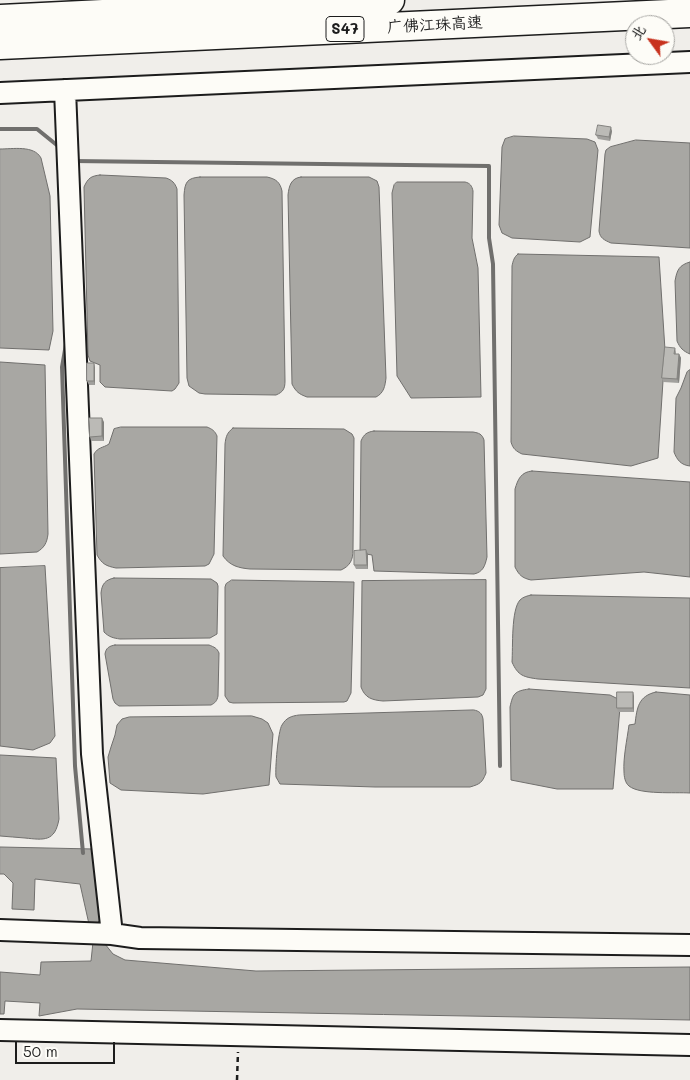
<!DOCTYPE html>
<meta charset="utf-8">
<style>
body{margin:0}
#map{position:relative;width:690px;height:1080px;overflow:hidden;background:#f0eeea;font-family:Mali,"LXGW WenKai TC",sans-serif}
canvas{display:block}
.north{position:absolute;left:625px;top:15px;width:50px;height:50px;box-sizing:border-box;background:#fdfcf7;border:1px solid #a3a29f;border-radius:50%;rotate:302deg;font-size:14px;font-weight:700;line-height:20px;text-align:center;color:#1c1c1c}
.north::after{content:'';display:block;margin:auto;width:18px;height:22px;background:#c8321e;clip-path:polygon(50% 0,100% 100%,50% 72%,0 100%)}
.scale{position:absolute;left:15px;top:1042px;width:100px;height:22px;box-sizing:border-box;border:2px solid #1c1c1c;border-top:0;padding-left:6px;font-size:15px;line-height:18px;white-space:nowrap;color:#1c1c1c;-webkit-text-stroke:4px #fdfcf7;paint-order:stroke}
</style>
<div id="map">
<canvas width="690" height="1080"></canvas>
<div class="north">北</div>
<div class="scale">50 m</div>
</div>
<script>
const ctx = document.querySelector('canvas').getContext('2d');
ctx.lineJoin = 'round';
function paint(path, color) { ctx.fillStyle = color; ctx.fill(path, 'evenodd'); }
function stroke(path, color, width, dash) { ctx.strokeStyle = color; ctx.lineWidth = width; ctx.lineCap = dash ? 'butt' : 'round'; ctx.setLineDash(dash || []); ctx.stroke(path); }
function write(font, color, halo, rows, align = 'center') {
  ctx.font = font + ' Mali,"LXGW WenKai TC",sans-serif'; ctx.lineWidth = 4; ctx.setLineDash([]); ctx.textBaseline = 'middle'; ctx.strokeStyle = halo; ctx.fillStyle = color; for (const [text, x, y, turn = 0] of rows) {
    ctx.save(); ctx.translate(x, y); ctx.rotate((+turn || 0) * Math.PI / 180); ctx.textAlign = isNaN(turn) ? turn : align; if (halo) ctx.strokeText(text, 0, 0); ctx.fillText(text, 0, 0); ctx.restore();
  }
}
const water = new Path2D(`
 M514 136 587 139 595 142 598 150 590 237 580 242 512 238 502 233 499 225 502 147 505 139Z
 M636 140 690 143V248L611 243C604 240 600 238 599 231L605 154 606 150 610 147Z
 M0 149C13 149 34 145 41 158L50 196 53 331 49 350 0 348Z
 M100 175 166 178C172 180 175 183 177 189L179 383 175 389 172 391 105 387 100 382V365L90 361 88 355 84 187C88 178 91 176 100 175Z
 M200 177H267C276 179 280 182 282 191L285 381C285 389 283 392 276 395L205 394 199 393 189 386 187 378 184 195C185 182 187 178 200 177Z
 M301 177H369L377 181 379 187 386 378C385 386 384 393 376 397H307C299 394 296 392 292 384L288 195C289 186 291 178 301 177Z
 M397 182H465C470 183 472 186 473 191L472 238 478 268 481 397 411 398 397 376 392 193 394 185Z
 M518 254 659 257 665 350 658 458 631 466 522 454C516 451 513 449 511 442L512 266C513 261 514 257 518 254Z
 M690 262V354C683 351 680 348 677 341L675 281C677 270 679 265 690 262Z
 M0 362 45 365 48 534C47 543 44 548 37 552L0 554Z
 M690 370V466C681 465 677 460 674 452L676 398 681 388 687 372Z
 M121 427H207C212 429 215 431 217 436L214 554 209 564 205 566 116 568C106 566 102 564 97 555L94 454C98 447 103 448 109 444L114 429Z
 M233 428 344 429 352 434 354 438 353 550C353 560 350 566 341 570L250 569C239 568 230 566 223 556L225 444C226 436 227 433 233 428Z
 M374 431 473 432C479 433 482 434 484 440L487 557C485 566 483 572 474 574L374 571 372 555 360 553 361 441C364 434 367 432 374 431Z
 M532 471 690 482V577L644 572 531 580C522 578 519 575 515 567V489C518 479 521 472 532 471Z
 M45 566 55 736 50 743 33 750 0 746V568Z
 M114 578 211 579 217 583 218 586 217 634 210 638 120 639C113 638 109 637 104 632L101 593C102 584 105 580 114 578Z
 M232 580 354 582 351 693 347 701 344 702 233 703 229 702 225 696V587L226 584Z
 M486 580V689L483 695 478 697 383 701C372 700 365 698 361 687L362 581Z
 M531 595 690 598V688L538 679C524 677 518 676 512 662 513 647 511 610 520 600 523 597 527 596 531 595Z
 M115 645H209C214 647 217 648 219 653L218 696C217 701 215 703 211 705L119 706 115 703 113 699 105 654C106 648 109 646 115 645Z
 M529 689 610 695 618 699 620 707 613 789H557L511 780 510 707C513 694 514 691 529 689Z
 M656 692 690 695V793C675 792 640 795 629 786 625 783 624 776 624 772 623 758 627 740 629 725L635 724C637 708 638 696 656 692Z
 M474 710C479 711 482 713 483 719L486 773C482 783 480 784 470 787H375L280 784C279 782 277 779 276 777 275 769 278 731 282 725 286 718 291 716 299 715Z
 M252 716 262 719 268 723 273 734 269 785 203 794 121 790 110 783 108 757 111 747 115 735 117 725 122 719 129 717Z
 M0 755 56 758 59 819C55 842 44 840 25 838 17 837 8 837 0 836Z
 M0 847 94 849 105 944 113 954 125 960 256 971 690 967V1020L77 1009 39 1016 40 1003 5 1001 4 1014H0V972L40 975 41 962 91 961 93 942 80 884 35 879 34 910 12 909 13 883 4 874H0Z`);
const stream = new Path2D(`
 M0 129H37L58 146V150
 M73 161 489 166V238L493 264 500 766
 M66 344 62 367 75 766 83 853`);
const path = new Path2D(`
 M237 1080 238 1052`);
const minor = new Path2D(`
 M65 90 92 754 112 934
 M0 93 690 62
 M0 930 112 934 140 938 690 945
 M0 1030 690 1045`);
const highway = new Path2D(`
 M0 19 390 0
 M0 45 690 13`);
const wall = new Path2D(`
 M612 131 610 141 598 139 596 135Z
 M675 348 676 352V354H679L681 358 679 383 663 382 662 378Z
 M94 363 95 368V385H89L87 381Z
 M104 422V441H91L90 437Z
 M368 554V569H356L354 565Z
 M634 696V712H618L617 708Z`);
const shadedWall = new Path2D(`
 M611 127 612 131 610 141 609 137Z
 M679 354 681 358 679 383 677 379Z
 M94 363 95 368V385L94 381Z
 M102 418 104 422V441L102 436Z
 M366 550 368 554V569L367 565Z
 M633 692 634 696V712L633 708Z`);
const building = new Path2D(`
 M598 125 611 127 609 137 596 135Z
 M665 347 675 348 674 354H679L677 379 662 378Z
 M87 363H94V381H87Z
 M89 418H102V436L90 437Z
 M366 550 367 565H354V551Z
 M617 692H633V708H617Z`);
const shields = [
 [345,29,38]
];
const shieldNames = [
 ["S47",345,29]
];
const streetNames = [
 ["广佛江珠高速",435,25,-3]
];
paint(water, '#a8a7a3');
stroke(water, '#706f6d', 1);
stroke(stream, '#706f6d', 4);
stroke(minor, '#1c1c1c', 24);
stroke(highway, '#1c1c1c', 31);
stroke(path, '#1c1c1c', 2.5, [5, 4]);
stroke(minor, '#fdfcf7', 20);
stroke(highway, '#fdfcf7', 28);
paint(wall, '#a1a09d');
paint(shadedWall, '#83827f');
paint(building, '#bbbab6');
stroke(building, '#83827f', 1);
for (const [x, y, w] of shields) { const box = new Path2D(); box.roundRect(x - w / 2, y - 12.5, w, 25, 4); ctx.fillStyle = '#fdfcf7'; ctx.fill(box); stroke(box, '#1c1c1c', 1); }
write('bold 15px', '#1c1c1c', null, shieldNames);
write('16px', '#1c1c1c', '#fdfcf7', streetNames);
</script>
